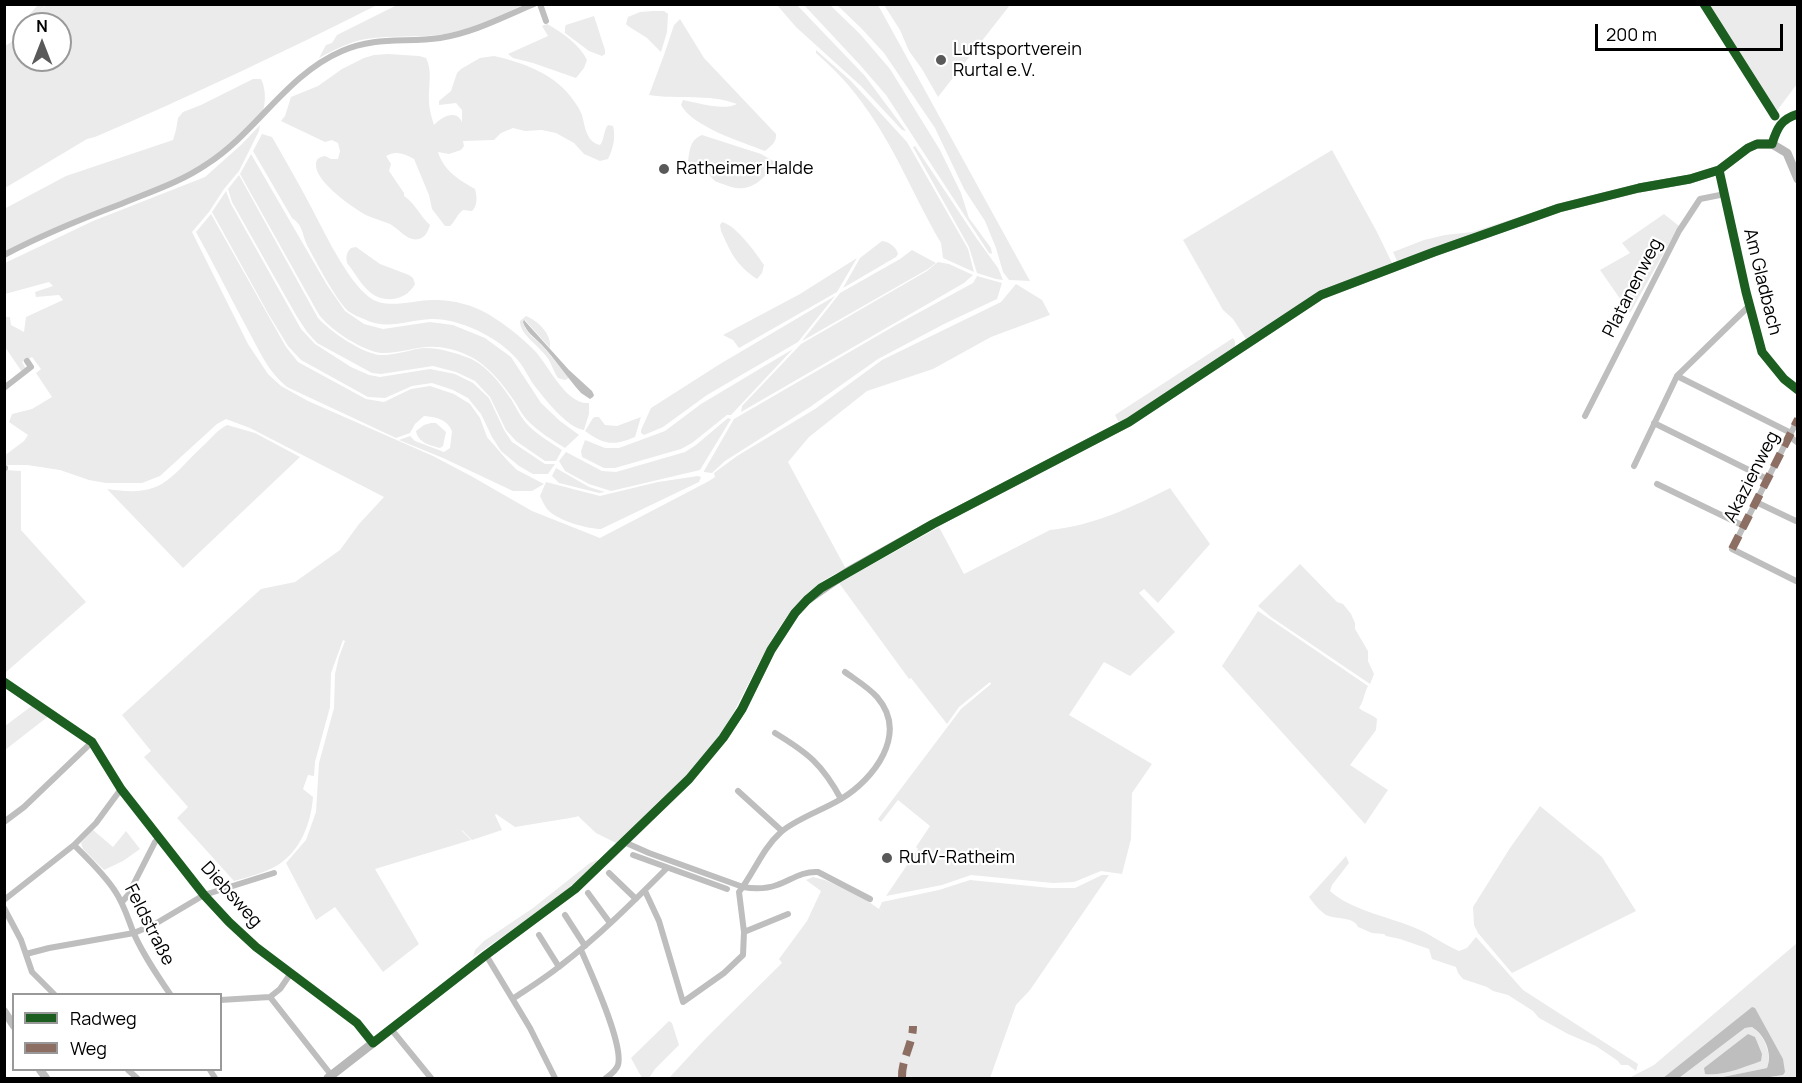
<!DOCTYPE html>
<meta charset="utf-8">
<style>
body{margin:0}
#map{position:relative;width:1802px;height:1083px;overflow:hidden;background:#fff;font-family:Manrope,sans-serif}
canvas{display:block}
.frame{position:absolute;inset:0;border:6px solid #000;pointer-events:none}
.legend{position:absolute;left:12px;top:993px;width:210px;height:78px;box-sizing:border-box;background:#fff;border:2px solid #999;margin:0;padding:8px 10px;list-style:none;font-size:18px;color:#000}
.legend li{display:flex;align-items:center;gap:12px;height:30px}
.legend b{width:30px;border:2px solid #999}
.north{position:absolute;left:12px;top:12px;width:60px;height:60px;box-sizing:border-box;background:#fff;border:2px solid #999;border-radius:50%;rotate:0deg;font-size:16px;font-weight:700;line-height:24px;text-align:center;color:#000}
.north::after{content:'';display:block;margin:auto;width:21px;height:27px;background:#595959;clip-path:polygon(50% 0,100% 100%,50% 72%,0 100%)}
.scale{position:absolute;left:1595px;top:24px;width:188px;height:27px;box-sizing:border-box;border:3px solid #000;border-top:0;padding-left:8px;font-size:18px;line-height:21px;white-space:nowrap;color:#000;-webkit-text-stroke:4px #fff;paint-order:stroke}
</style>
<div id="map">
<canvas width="1802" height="1083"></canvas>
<div class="frame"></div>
<ul class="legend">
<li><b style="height:8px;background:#1b5e20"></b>Radweg</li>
<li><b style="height:8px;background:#8d6e63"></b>Weg</li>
</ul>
<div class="north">N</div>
<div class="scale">200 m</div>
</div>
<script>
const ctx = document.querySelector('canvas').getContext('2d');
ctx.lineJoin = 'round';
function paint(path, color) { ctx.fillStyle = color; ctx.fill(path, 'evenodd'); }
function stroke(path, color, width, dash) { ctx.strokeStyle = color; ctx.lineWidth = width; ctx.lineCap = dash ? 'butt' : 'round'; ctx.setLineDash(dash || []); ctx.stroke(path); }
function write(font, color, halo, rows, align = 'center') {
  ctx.font = font + ' Manrope,sans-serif'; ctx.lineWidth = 4.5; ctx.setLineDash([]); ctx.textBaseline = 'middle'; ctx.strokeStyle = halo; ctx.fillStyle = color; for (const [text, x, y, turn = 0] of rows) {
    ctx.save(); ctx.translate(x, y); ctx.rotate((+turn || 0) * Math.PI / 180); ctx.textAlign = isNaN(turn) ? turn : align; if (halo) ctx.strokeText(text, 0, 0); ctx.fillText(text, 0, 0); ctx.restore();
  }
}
const green = new Path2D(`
 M48 4H377V5C284 52 191 96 95 137L87 139 5 188V46L24 34V60H60V24H34L30 19 39 11 30 16 29 15 38 5H46L40 11Z
 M397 5H523C498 16 473 29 445 34 419 38 392 35 366 39 349 42 334 50 319 58L326 45 332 43 337 35Z
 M777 5H797L865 76 906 131 902 130 861 86 796 27Z
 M804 5H830L860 34 890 69 940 150 961 193 969 218 991 248 992 254 989 253 886 95 860 65Z
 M837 5H878L1030 281 1009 280 1003 272 996 248 985 221 964 189 935 128 884 53 862 29Z
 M884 5H1010L938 97 922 69 909 51 900 30Z
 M1705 5H1797V84L1776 112 1773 113Z
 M653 11H664L668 14 667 32 661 52 647 38 628 26 626 24 628 17 640 12Z
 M594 16 605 50V54L602 56 589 51 565 33V27L566 25Z
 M680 19 704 58 776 134C777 142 771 146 765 151 742 142 693 127 681 105L683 100C699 103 723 111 737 104 709 93 678 100 649 95L664 55 674 25Z
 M547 24C562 32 580 45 587 60L584 68 576 78 533 63 513 58 508 54 548 36 542 26Z
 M816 50 851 81 907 142 968 249 974 272 943 258 941 243C914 197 895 147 863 104 850 85 833 68 816 53Z
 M388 54 419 56 426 58C433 71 428 87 429 101 429 109 432 118 434 125 442 117 456 109 462 122V110L456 103 439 105V101L451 91 457 73 461 69 480 58 494 56C517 61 546 71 563 88 570 95 578 105 582 115 585 126 586 142 600 145 605 139 603 131 608 125L613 126C616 137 613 149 608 159L600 161 584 154 574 143 556 133 542 130 525 131 513 128 501 133 494 140 463 141 464 146 461 150 449 154 438 152C444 171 459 180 475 189 477 197 478 205 472 211L463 210C456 215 456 221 450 226H445L432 209 429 195 414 159C405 154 396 150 386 156L391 164 389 171 404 193V196C415 203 420 216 430 225 428 231 426 237 419 239 408 242 399 229 390 224 383 221 375 219 368 216 354 209 314 181 316 164 316 159 319 157 325 156L331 159H338L340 151 338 143 332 140 325 142 281 121 285 116 291 97 318 86 342 69 364 58 374 55Z
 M253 79H261C267 90 266 110 259 120 256 125 250 130 246 134 231 149 216 162 197 173L89 216 5 257 4 209 66 176 173 140 176 130 178 118 183 112 201 105Z
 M260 125 259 131 239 171 224 189 209 212 192 232 248 344 268 374 281 386 308 401 433 456 471 476 532 511 600 538 709 481 715 477 714 473 737 456 815 409 882 360 1001 302 1016 284 1042 300 1050 315 991 337 933 369 867 391 809 437 788 462 846 569C775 596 756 685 716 741 688 779 651 811 618 844L596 833 578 816 576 817 515 827 496 814 495 815 502 830 472 840 462 830V831L471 840 375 869 419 944 383 972 335 907 316 920 286 863 306 840 316 812 319 763 334 708 335 674 339 657 345 641 343 640 331 673 330 707 315 762 314 776 308 775 303 789 313 797C311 823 301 850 278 865 265 873 248 877 234 881L177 818 188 807 144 757 151 751 122 715 261 589 295 582 340 550 359 524 384 497 250 428 226 419 217 424 160 476 142 483H106L89 480 60 470 27 465H5L4 456 24 441 28 435 9 422 12 414 32 409 52 397 36 373 41 369 32 357 22 362 26 369 22 372 5 347V317H10L11 325 24 332 26 317 63 300 59 295 36 297 35 292 53 286 49 282 5 294V263L93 221 205 177 242 144Z
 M262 134 272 137C285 160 298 182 310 205 324 231 346 279 369 297 387 311 414 299 436 300 454 300 472 305 488 314 505 324 521 337 535 351 549 366 566 405 589 403V414L584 430C567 428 544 398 534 385 527 375 522 363 513 355 495 336 458 318 431 319 407 320 387 331 364 319 359 317 352 314 348 311 336 300 315 260 307 245 302 234 303 225 292 218L253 151Z
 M702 135 761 154 775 162C764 180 750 194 728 186 724 184 718 183 715 181 708 175 706 168 700 162L692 164 688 161C690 149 690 140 702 135Z
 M915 146 977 239 998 268 1003 280 996 279 977 273 969 247 913 147Z
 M1332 150 1377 232 1392 263 1328 289 1246 339 1233 319 1223 310 1183 240Z
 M251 154 327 285 345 311 364 324 383 329 430 322 453 325 485 338 511 357 541 403 560 421 579 435 565 448C552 440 539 432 528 421 522 415 518 406 513 399 496 375 480 356 450 349 422 342 408 353 383 353 365 353 327 328 318 313L240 174Z
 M239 175 318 318C330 331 361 353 380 355 395 356 410 349 425 348 440 348 456 353 469 358 486 365 501 384 511 399 516 407 520 416 526 423 536 434 550 442 562 450L556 461H545L516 441 506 430 490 397 475 381 456 372 433 366 381 374 372 373 317 343 307 332 296 315 232 202 228 189Z
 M226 191 231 204 301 329 315 344 351 367 369 375 380 377 430 369 455 374 473 383 489 398 504 430 512 442 545 464H555L548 474H533L519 466 501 451 492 437 481 414 468 398 453 390 432 383 412 386 385 398 368 397 301 360 288 346 269 315 212 212Z
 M1540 210 1475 235 1397 261 1393 252 1424 240 1445 235 1472 232Z
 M211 214 286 347 298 362 366 399 384 402 411 389 430 386 454 394 470 404 480 418 487 437 507 460 517 470 544 484 532 491H513L443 458 399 440 410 436 415 441 444 452 450 448 452 431C447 419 436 417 424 416L415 424 410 433 396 438 287 387C268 372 259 350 248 330 230 297 214 264 196 232Z
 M1664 214 1679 226 1630 313 1600 270 1630 253 1622 243Z
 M722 222C737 226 755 252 764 265L762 273 757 279C736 265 731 253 721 231L720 225Z
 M882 241C889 242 896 246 898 254L896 257 843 288 860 258Z
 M356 247 380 264 409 275 413 278 415 284C407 300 385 304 371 293 361 285 355 273 347 263 346 257 346 253 351 248Z
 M912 250 936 263 928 269 802 341 840 293 900 259Z
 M857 258 837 292 739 348 733 340 723 335 800 294Z
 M938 262 949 264 973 275 964 283 741 412 742 406 801 344 927 271Z
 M977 276 1002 283 997 299 944 324 878 359 810 407 725 461 712 473 704 472V471L734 419 896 325 973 283Z
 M835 296 798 342 707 395 663 427 644 435 641 433V430L651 408 720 364Z
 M526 316C538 321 552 334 550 348L525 320V328L531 336 540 343 569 378 565 380 558 378C554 372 552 366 549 360 542 348 519 334 520 321Z
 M1233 338 1235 341V346L1232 350 1122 421H1118L1115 415Z
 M793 349 731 415H727L692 443 681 449 615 468H604L582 457 581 451 585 440 605 448H619L665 431 701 404Z
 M595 417H599L605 425 617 426 641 417 635 437C614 446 604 445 585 431L593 418Z
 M728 418 731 419 700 470 611 491 589 484 565 471 559 461 566 452 602 471 616 472 685 452 696 445Z
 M431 423H436L446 432 443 446 440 448C430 445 418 443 416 431L424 425Z
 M227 425 255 433 300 457 183 568 107 489C165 498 168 478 206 443 212 437 219 429 227 425Z
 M556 468 589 487 605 492 599 493 559 483 552 476Z
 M5 470 21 471V530L86 602 5 673Z
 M698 476 701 477 699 482 601 529C587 529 556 520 547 509 544 505 542 500 540 496L546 482 600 496 658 482Z
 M1170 488 1210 544 1158 603 1144 589 1139 593 1175 632 1130 676 1104 662 1069 715 1152 764 1132 793 1131 839 1122 874 1101 871 1074 882 1053 883 971 875 942 885 886 896 918 849 916 847 930 826 898 800 881 822 878 819 961 709 991 684 990 682 959 707 947 724 911 678 909 679 839 583 939 527 964 574 1050 530C1092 526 1133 507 1170 488Z
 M1300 564 1337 602 1343 604 1351 614 1355 623V629L1368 651V661L1374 674 1370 684 1271 617 1258 606Z
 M1258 611 1368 686C1364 693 1364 701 1359 708 1365 713 1372 714 1377 719L1376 730 1350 765 1388 790 1365 824 1222 666Z
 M33 705 50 715 5 750V726Z
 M1540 806 1602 857 1636 911 1512 973 1478 933 1474 925 1473 907 1510 848Z
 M93 830 113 847 126 831 140 849 123 861 104 870 83 849 81 843Z
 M1346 856 1349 863 1332 885 1330 891C1351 910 1386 916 1413 927 1429 933 1443 944 1459 951L1467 948 1476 937 1523 990 1638 1064 1636 1071 1628 1065H1621L1618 1061 1596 1046 1568 1034 1539 1018 1533 1011 1508 995 1493 991 1487 987 1463 979 1458 973 1456 967 1432 959 1429 949 1400 939 1386 936 1384 934 1372 933 1358 927C1353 916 1337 920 1326 915 1320 911 1313 903 1309 897Z
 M597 860 599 862C561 898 516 927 473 957L475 950 484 941 533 908 590 863Z
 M1102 875H1109L1030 990 1016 1005 990 1078H669L706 1038 782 963 779 959 807 921 821 891 806 880 813 877 825 880 859 895 879 909 882 902 939 890 970 880 1050 888H1075Z
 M1797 943V1078H1763L1783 1075 1752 1007 1663 1078H1629L1654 1065Z
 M669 1021 672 1023 679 1045 655 1069 649 1078H642L631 1058Z
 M1752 1027C1765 1036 1772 1054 1767 1068L1718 1078H1679L1745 1028Z`);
const water = new Path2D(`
 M524 320 569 370 592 391 594 395 593 397 590 399 581 393C567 377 555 359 541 344 533 336 527 333 523 322Z
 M1752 1007 1755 1008 1783 1059 1785 1072 1783 1075 1763 1078H1718L1767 1068C1773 1054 1765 1035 1752 1027L1745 1028 1679 1078H1663Z
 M1748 1034 1755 1037 1762 1054 1761 1061C1744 1067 1724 1076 1705 1074L1704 1068Z`);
const minor = new Path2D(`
 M540 4 546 21
 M1772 144C1777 128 1781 119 1798 114
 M1719 170 1746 292 1762 352 1784 379 1798 390
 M4 255C42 235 81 219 121 204 150 192 181 182 207 164 257 132 286 75 342 51 375 36 406 43 440 38 473 33 503 17 534 4
 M1677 376 1791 433
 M4 388 31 367 27 361
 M1585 416 1679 231 1700 199 1725 194
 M1798 419 1732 549 1798 582
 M1654 423 1767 479
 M1789 436 1798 443
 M1634 466 1677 376 1749 306
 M4 468H5
 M1657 484 1744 526
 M1756 502 1798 522
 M775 733C808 753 822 764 841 799
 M738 791 782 831
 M4 822 24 807 92 742 121 789 204 895 229 922 256 947 357 1023 373 1043
 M624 842 649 853 743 887C754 889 766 889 777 885 791 880 802 871 818 872L870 899
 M74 845C89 860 104 874 115 891 124 904 128 919 134 934 144 956 157 975 170 994
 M633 855 727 889
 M609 873 636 899
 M645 891 659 921 683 1002 724 973 743 955 744 932 739 892C754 873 762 849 781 832 796 819 823 810 841 799 874 779 909 734 877 697 868 687 856 680 845 672
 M588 893 610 923
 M4 900 74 845 96 823 121 789
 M122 902 128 895 155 842 160 837
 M4 908 21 940 32 972 54 994
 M565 915 585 946
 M744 932 788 914
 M539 935 559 967
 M581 950C590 971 624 1044 618 1065 616 1071 610 1075 606 1078
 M26 954 49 948 134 933 155 924 204 895 274 873
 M486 955 530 1028 555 1078
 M270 997 332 1076
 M514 998C529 988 545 978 560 966 598 937 633 902 667 868
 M220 1000 270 997 280 989 291 973
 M391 1029 431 1078
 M128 1070 137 1078
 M210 1070 215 1078`);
const tertiary = new Path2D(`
 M4 1011 14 1026
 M40 1070 46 1078`);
const secondary = new Path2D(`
 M328 1078 486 955 575 889 618 848 689 779 723 738 742 709 771 650 795 613 807 600 849 571 933 524 1129 422 1321 295 1434 252 1559 208 1639 188 1690 179 1719 170 1748 148 1757 144H1772L1787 153 1798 179`);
const quiet = new Path2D(`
 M1732 549 1798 419
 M902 1078C901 1060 913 1044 913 1026`);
const cycleway = new Path2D(`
 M1704 4 1775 116
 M1719 170 1746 292 1762 352 1784 379 1798 390
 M4 682 92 742 121 789 204 895 229 922 256 947 357 1023 373 1043 486 955 575 889 689 779 723 738 742 709 771 650 795 613 807 600 821 588 933 524 1129 422 1321 295 1434 252 1559 208 1639 188 1690 179 1719 170 1748 148 1757 144H1772C1777 128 1781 119 1798 114`);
const markers = [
 [941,60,6,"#595959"],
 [664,169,6,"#595959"],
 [887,858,6,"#595959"]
];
const poiNames = [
 ["Luftsportverein",953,50],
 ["Rurtal e.V.",953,71],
 ["Ratheimer Halde",676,169],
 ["RufV-Ratheim",899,858]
];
const streetNames = [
 ["Am Gladbach",1762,282,76],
 ["Platanenweg",1633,288,-63],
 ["Akazienweg",1752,477,-63],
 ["Diebsweg",231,895,48],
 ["Feldstraße",149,925,63]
];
paint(green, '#ebebeb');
paint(water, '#bebebe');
stroke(minor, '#bebebe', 6);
stroke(tertiary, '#bebebe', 8);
stroke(secondary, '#b8b8b8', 9);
stroke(quiet, '#8d6e63', 8, [15, 8]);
stroke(cycleway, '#1b5e20', 9);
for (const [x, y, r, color] of markers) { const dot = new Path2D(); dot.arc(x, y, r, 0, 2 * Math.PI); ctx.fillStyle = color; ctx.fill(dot); stroke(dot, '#fff', 2); }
write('18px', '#000', '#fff', poiNames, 'left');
write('18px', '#000', '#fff', streetNames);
</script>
